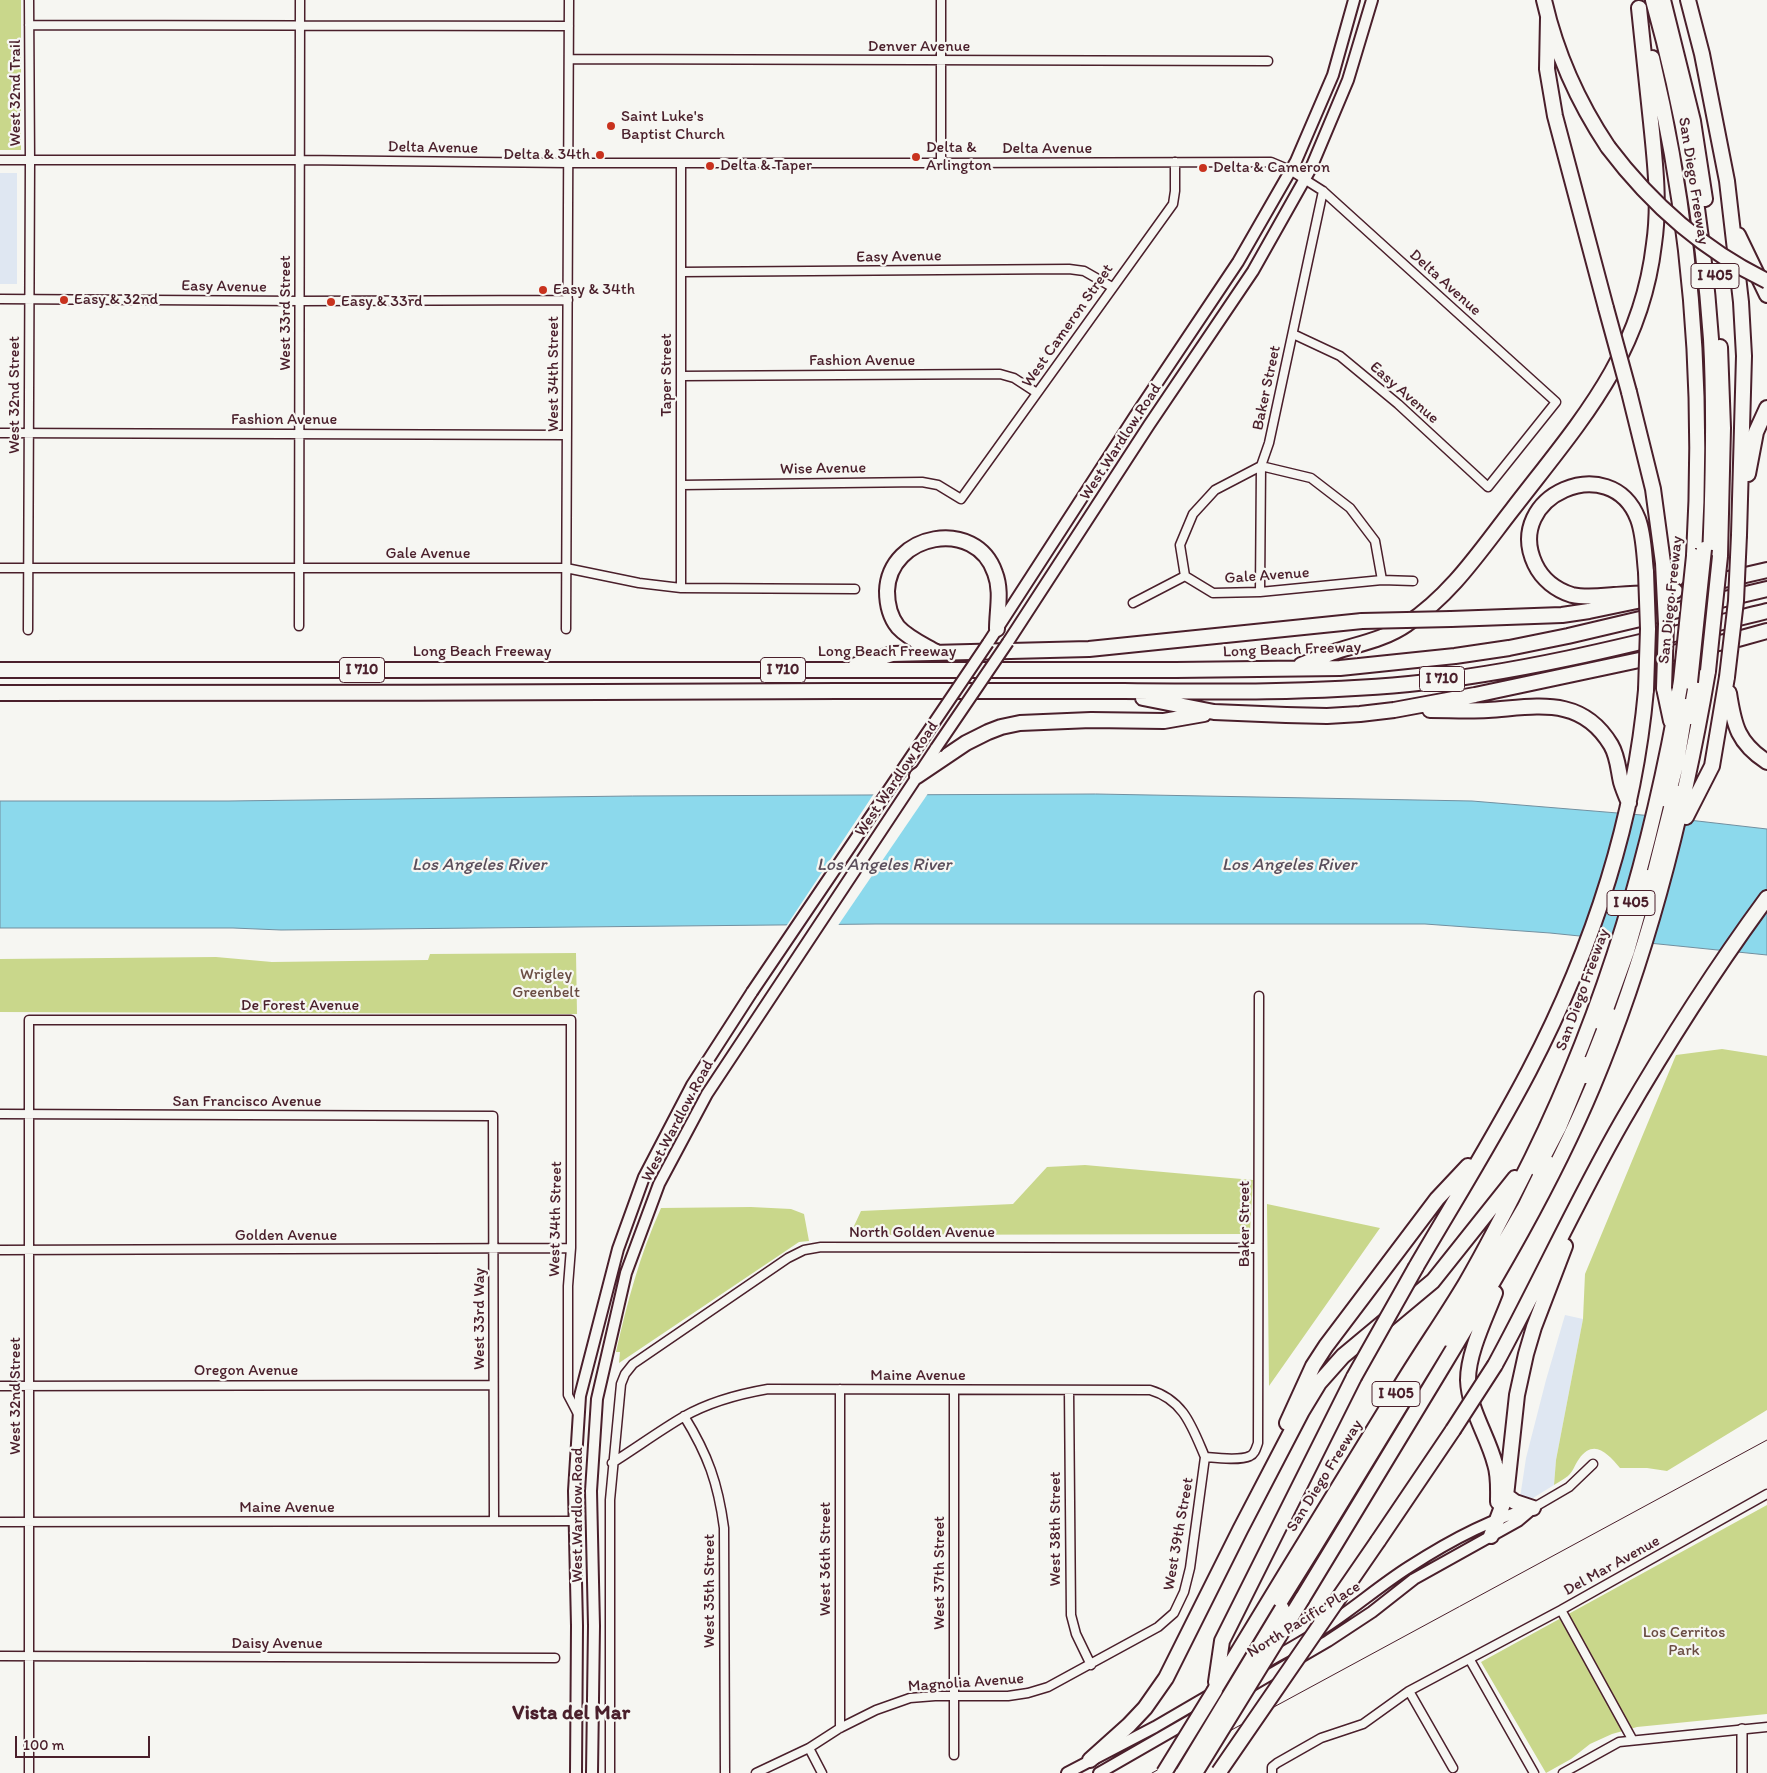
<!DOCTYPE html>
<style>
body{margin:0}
#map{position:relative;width:1767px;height:1773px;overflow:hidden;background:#f6f6f2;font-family:Itim,sans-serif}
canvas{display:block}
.scale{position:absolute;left:15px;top:1736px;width:135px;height:22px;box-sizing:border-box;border:2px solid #4a1f2b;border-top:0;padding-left:6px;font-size:15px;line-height:18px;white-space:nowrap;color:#4a1f2b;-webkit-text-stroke:4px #f6f6f2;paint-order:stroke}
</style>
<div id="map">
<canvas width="1767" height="1773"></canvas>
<div class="scale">100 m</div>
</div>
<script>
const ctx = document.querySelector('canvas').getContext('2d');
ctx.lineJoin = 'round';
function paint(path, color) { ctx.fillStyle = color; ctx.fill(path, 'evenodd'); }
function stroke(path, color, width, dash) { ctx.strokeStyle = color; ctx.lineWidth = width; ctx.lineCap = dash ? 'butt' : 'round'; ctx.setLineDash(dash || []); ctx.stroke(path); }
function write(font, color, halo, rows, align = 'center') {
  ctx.font = font + ' Itim,sans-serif'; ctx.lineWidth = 4.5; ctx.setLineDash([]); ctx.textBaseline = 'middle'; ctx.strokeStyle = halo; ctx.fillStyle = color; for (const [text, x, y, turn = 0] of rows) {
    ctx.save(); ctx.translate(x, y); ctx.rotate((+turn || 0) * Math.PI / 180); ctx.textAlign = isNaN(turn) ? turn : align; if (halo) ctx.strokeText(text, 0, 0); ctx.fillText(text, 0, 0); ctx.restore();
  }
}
const built = new Path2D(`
 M0 173H17V284H0Z
 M1565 1315 1583 1319 1556 1460 1554 1485 1533 1498H1520L1526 1458 1546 1380Z`);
const green = new Path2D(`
 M0 0H21V150H0Z
 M576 953 577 1014 0 1012V959L216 957 272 962 428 960 430 954Z
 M1722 1049 1767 1056V1410L1667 1471 1647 1468H1620C1608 1454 1594 1438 1579 1459 1575 1464 1573 1472 1568 1476 1564 1479 1559 1482 1554 1485L1556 1460 1583 1319 1585 1274 1676 1055Z
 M1085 1165 1253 1180 1250 1231 1244 1234 859 1235 854 1226 861 1211 1013 1204 1047 1167Z
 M1267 1204 1380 1228 1269 1386Z
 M751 1207 791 1209 804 1214 809 1241 799 1242 619 1363 620 1352H616C627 1303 640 1254 661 1208Z
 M1767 1505V1714L1637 1727 1612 1734 1590 1744 1571 1759 1546 1773 1481 1662Z`);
const water = new Path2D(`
 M1096 794 1472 801 1654 816 1767 829V955L1550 933 1425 924H875L281 930 233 928H0V801H228L632 796Z`);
const pier = new Path2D(`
 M875 792H929L837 927 785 928Z`);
const minor = new Path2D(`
 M941 0V163
 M29 25 569 26
 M569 59 1268 61
 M0 160H300L568 163H941L1271 162 1290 170 1323 191 1556 402 1488 487 1398 404 1340 356 1293 334
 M681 163V588
 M681 272 1069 269 1084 271 1112 287
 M0 299 300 301 568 300
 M681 376 1000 374 1014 378 1037 393
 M0 433 567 435
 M681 485 922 482 938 485 961 499 1173 204 1175 191V162
 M0 568H566L639 583 681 588 855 589
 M1185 576 1180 545 1193 514 1215 490 1261 466 1311 478 1350 508 1375 541 1382 580
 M1185 576 1213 593 1260 592 1382 580 1413 581
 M1260 592 1261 466 1269 443 1323 191
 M1133 603 1185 576
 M299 626 300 0
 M566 629 569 0
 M28 630 30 161 29 0
 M0 1114 493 1116 494 1521
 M0 1250 571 1248
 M0 1386 493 1385
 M954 1390V1755
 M1069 1390 1071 1615 1076 1634 1091 1665
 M684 1416C708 1455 718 1483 724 1528L725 1773
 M1205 1457C1216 1458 1240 1461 1250 1456 1255 1454 1256 1448 1258 1443L1259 996
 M612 1463C636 1448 659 1431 683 1417 709 1402 739 1394 768 1389L1150 1390C1184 1400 1192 1427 1205 1457
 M1533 1508 1569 1487 1593 1464
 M0 1522 575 1521
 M1561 1610 1632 1739
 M0 1656 555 1658
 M1470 1660 1534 1773
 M1409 1691 1453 1768
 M840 1728V1389
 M809 1748 822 1773
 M29 1773V1020H571V1248L568 1286V1395L579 1416
 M610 1773V1500L621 1384 625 1374 633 1364 788 1258 804 1250 821 1247 1258 1248
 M756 1773 809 1748 840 1728 876 1710 910 1698 935 1696H1008L1028 1693 1048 1687 1158 1627 1174 1613 1184 1592 1190 1568 1205 1457
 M1272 1773V1767L1277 1763 1321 1738 1363 1724 1409 1691 1561 1610 1767 1494
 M1563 1773 1619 1742 1767 1727`);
const tertiary = new Path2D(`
 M1742 1773V1729`);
const secondary = new Path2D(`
 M1008 642 1149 425 1253 271 1311 168 1348 80 1372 0
 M988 643 1135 416 1238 262 1296 161 1333 75 1354 0
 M1263 1664C1282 1653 1303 1642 1322 1629 1352 1610 1379 1586 1409 1567 1446 1543 1489 1519 1532 1508
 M1249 1687 1328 1641 1372 1612 1414 1579 1518 1521 1531 1510
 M576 1773 577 1626 574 1491 580 1396 618 1249 644 1177 692 1085 752 992
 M592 1773 594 1626 591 1491 597 1399 626 1273 659 1184 707 1094 936 748
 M1067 1773 1155 1727 1239 1678
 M1099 1773 1226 1700`);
const motorway = new Path2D(`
 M1544 0C1556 53 1578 102 1608 147
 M1653 0C1684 111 1703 224 1711 339 1715 412 1713 485 1710 558
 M1663 0 1693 121 1705 199
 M1688 0 1702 54 1727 181 1741 302 1744 356 1739 535
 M1548 18 1547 69 1555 116 1606 308
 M1652 58C1691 221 1704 388 1694 556
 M1738 235 1767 295
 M1629 392 1653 489 1663 563
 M1748 474 1756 432 1767 408
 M1720 556 1723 428 1720 347
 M1646 572C1644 554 1644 535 1638 519 1611 449 1503 496 1535 564 1542 579 1556 590 1572 595 1586 598 1601 596 1614 595 1634 594 1655 593 1675 591
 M1689 588 1767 570
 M1451 619 1562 615 1589 611 1637 601
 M936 652C924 645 908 638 898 627 890 617 887 604 887 591 889 533 976 517 995 573 1002 591 997 610 997 629
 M856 665 892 654 1089 649 1362 621
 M1301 665C1311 661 1321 657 1331 653 1357 644 1384 640 1407 624 1451 595 1480 551 1512 510 1578 424 1641 357 1654 244 1660 203 1655 162 1651 122 1647 84 1643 46 1639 8
 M0 670H1176L1340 668 1455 656 1509 648 1568 636 1767 589
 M1664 688 1671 721
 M0 693C279 693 559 693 838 691 933 691 1029 691 1124 691 1219 692 1314 693 1409 684 1530 672 1649 640 1767 611
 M1729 693C1734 726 1738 743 1767 762
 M1143 698 1214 712 1286 715 1327 716 1360 714 1394 710 1475 695 1738 639 1767 631
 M1430 710C1449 710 1469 711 1488 710 1536 707 1581 695 1611 745 1618 757 1618 769 1621 782 1623 789 1626 796 1629 803
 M1690 717 1698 673
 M917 776 966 743 988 732 1001 727 1020 723 1091 720 1164 721 1204 714
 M1667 800 1677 761 1686 706
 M1686 817 1712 766 1727 677
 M1651 887 1675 792
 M1601 1023 1627 951 1648 877
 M1586 1076 1610 1015
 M1537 1169 1559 1127 1585 1064
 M1416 1267C1454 1202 1494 1138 1529 1071 1591 952 1634 824 1646 690
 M1495 1293C1485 1319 1468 1353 1468 1380 1469 1410 1488 1436 1495 1464 1499 1476 1498 1489 1498 1502
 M1448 1339 1525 1207 1547 1162
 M1495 1365C1539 1284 1577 1200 1623 1120 1667 1044 1714 970 1767 898
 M1287 1423 1313 1366 1326 1346 1437 1199 1468 1166
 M1500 1491 1515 1502 1533 1508
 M1491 1536 1506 1496 1517 1395 1526 1354 1534 1327 1565 1246
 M1378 1541 1453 1430
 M1302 1599C1348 1523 1394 1447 1440 1371 1496 1278 1551 1186 1593 1086 1649 952 1684 813 1708 671
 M1271 1616 1314 1547 1448 1327
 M1216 1682 1222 1641 1354 1377
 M1215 1690C1275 1590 1336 1492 1397 1392 1419 1355 1444 1320 1466 1283 1490 1242 1511 1200 1532 1158 1607 1005 1652 849 1681 681
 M1090 1760 1129 1725 1145 1708 1166 1678 1240 1530 1302 1411 1319 1383 1343 1356 1433 1281 1515 1178`);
const tram = new Path2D(`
 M1152 1773 1767 1440`);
const secondaryBridge = new Path2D(`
 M936 748 1008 642
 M752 992 988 643`);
const motorwayBridge = new Path2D(`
 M1608 147C1651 204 1703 250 1767 281
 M1606 308 1629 392
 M1663 563 1666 624 1664 688
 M1362 621 1451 619
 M1708 671 1720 556
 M1727 677 1736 601 1739 535
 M1681 681 1694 556
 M1690 682 1704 549
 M1646 690 1648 629 1646 572
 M1354 1377 1416 1267
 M1453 1430 1495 1365
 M1219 1772 1378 1541
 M1164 1773 1215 1690
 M1183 1773 1282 1609
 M1195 1773 1302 1599`);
const markers = [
 [611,126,5,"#c8321e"],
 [600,155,5,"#c8321e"],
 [916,157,5,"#c8321e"],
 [710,166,5,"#c8321e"],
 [1203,168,5,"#c8321e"],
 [543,290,5,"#c8321e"],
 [64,300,5,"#c8321e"],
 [331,302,5,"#c8321e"]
];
const shields = [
 [1715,276,48],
 [362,670,45],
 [783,670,45],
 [1442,679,45],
 [1631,903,48],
 [1396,1394,48]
];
const shieldNames = [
 ["I 405",1715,276],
 ["I 710",362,670],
 ["I 710",783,670],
 ["I 710",1442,679],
 ["I 405",1631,903],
 ["I 405",1396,1394]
];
const streetNames = [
 ["Denver Avenue",919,47],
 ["West 32nd Trail",16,93,-90],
 ["Delta Avenue",433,148,1],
 ["Delta Avenue",1047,149],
 ["San Diego Freeway",1693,181,81],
 ["Easy Avenue",899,257,-1],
 ["Delta Avenue",1445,283,42],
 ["Easy Avenue",224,287,1],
 ["West 33rd Street",286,313,-90],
 ["West Cameron Street",1068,326,-55],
 ["Fashion Avenue",862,361],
 ["West 34th Street",554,374,-90],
 ["Taper Street",667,375,-90],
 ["Baker Street",1267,388,-78],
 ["Easy Avenue",1404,393,41],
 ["West 32nd Street",15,395,-90],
 ["Fashion Avenue",284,420],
 ["West Wardlow Road",1121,442,-57],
 ["Wise Avenue",823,469,-1],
 ["Gale Avenue",428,554],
 ["Gale Avenue",1267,576,-4],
 ["San Diego Freeway",1671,600,-84],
 ["Long Beach Freeway",1292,650,-2],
 ["Long Beach Freeway",482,652],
 ["Long Beach Freeway",887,652],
 ["West Wardlow Road",897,779,-56],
 ["San Diego Freeway",1583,990,-70],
 ["De Forest Avenue",300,1006],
 ["San Francisco Avenue",247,1102],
 ["West Wardlow Road",678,1121,-62],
 ["West 34th Street",556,1219,-89],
 ["Baker Street",1245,1224,-90],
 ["North Golden Avenue",922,1233],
 ["Golden Avenue",286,1236],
 ["West 33rd Way",480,1319,-90],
 ["Oregon Avenue",246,1371],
 ["Maine Avenue",918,1376],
 ["West 32nd Street",16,1396,-90],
 ["San Diego Freeway",1325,1476,-58],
 ["Maine Avenue",287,1508],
 ["West Wardlow Road",578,1515,-90],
 ["West 38th Street",1056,1529,-90],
 ["West 39th Street",1179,1534,-80],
 ["West 36th Street",826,1559,-90],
 ["Del Mar Avenue",1612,1566,-29],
 ["West 37th Street",940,1573,-90],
 ["West 35th Street",710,1591,-90],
 ["North Pacific Place",1304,1620,-32],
 ["Daisy Avenue",277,1644],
 ["Magnolia Avenue",966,1683,-4]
];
const poiNames = [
 ["Saint Luke's",621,117],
 ["Baptist Church",621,135],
 ["Delta &",926,148],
 ["Arlington",926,166],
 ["Delta & 34th",590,155,"right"],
 ["Delta & Taper",720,166],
 ["Delta & Cameron",1213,168],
 ["Easy & 34th",553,290],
 ["Easy & 32nd",74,300],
 ["Easy & 33rd",341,302]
];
const parkNames = [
 ["Wrigley",546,975],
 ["Greenbelt",546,993],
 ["Los Cerritos",1684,1633],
 ["Park",1684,1651]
];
const waterNames = [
 ["Los Angeles River",479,865],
 ["Los Angeles River",884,865],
 ["Los Angeles River",1289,865]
];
const districtNames = [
 ["Vista del Mar",571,1714]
];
paint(built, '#dfe7f2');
paint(green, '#c9d78b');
paint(water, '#8cd9ec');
stroke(water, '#728f9f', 1);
paint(pier, '#f6f6f2');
stroke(minor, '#4a1f2b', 11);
stroke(tertiary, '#4a1f2b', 12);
stroke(secondary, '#4a1f2b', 14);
stroke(motorway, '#4a1f2b', 18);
stroke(minor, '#f6f6f2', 8);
stroke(tertiary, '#f6f6f2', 9);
stroke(secondary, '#f6f6f2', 10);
stroke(motorway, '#f6f6f2', 14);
stroke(tram, '#4a1f2b', 1);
stroke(secondaryBridge, '#4a1f2b', 14, []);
stroke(motorwayBridge, '#4a1f2b', 18, []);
stroke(secondaryBridge, '#f6f6f2', 10);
stroke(motorwayBridge, '#f6f6f2', 14);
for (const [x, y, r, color] of markers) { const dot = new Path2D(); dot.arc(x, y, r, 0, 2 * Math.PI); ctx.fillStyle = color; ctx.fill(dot); stroke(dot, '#f6f6f2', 2); }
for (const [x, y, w] of shields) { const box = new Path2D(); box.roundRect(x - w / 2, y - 12.5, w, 25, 4); ctx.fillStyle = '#f6f6f2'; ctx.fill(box); stroke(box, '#4a1f2b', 1); }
write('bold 15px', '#4a1f2b', null, shieldNames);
write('16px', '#4a1f2b', '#f6f6f2', streetNames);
write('16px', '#4a1f2b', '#f6f6f2', poiNames, 'left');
write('16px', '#6a4d43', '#f6f6f2', parkNames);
write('italic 18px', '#5a4e5b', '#f6f6f2', waterNames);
write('bold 21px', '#4a1f2b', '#f6f6f2', districtNames);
</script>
